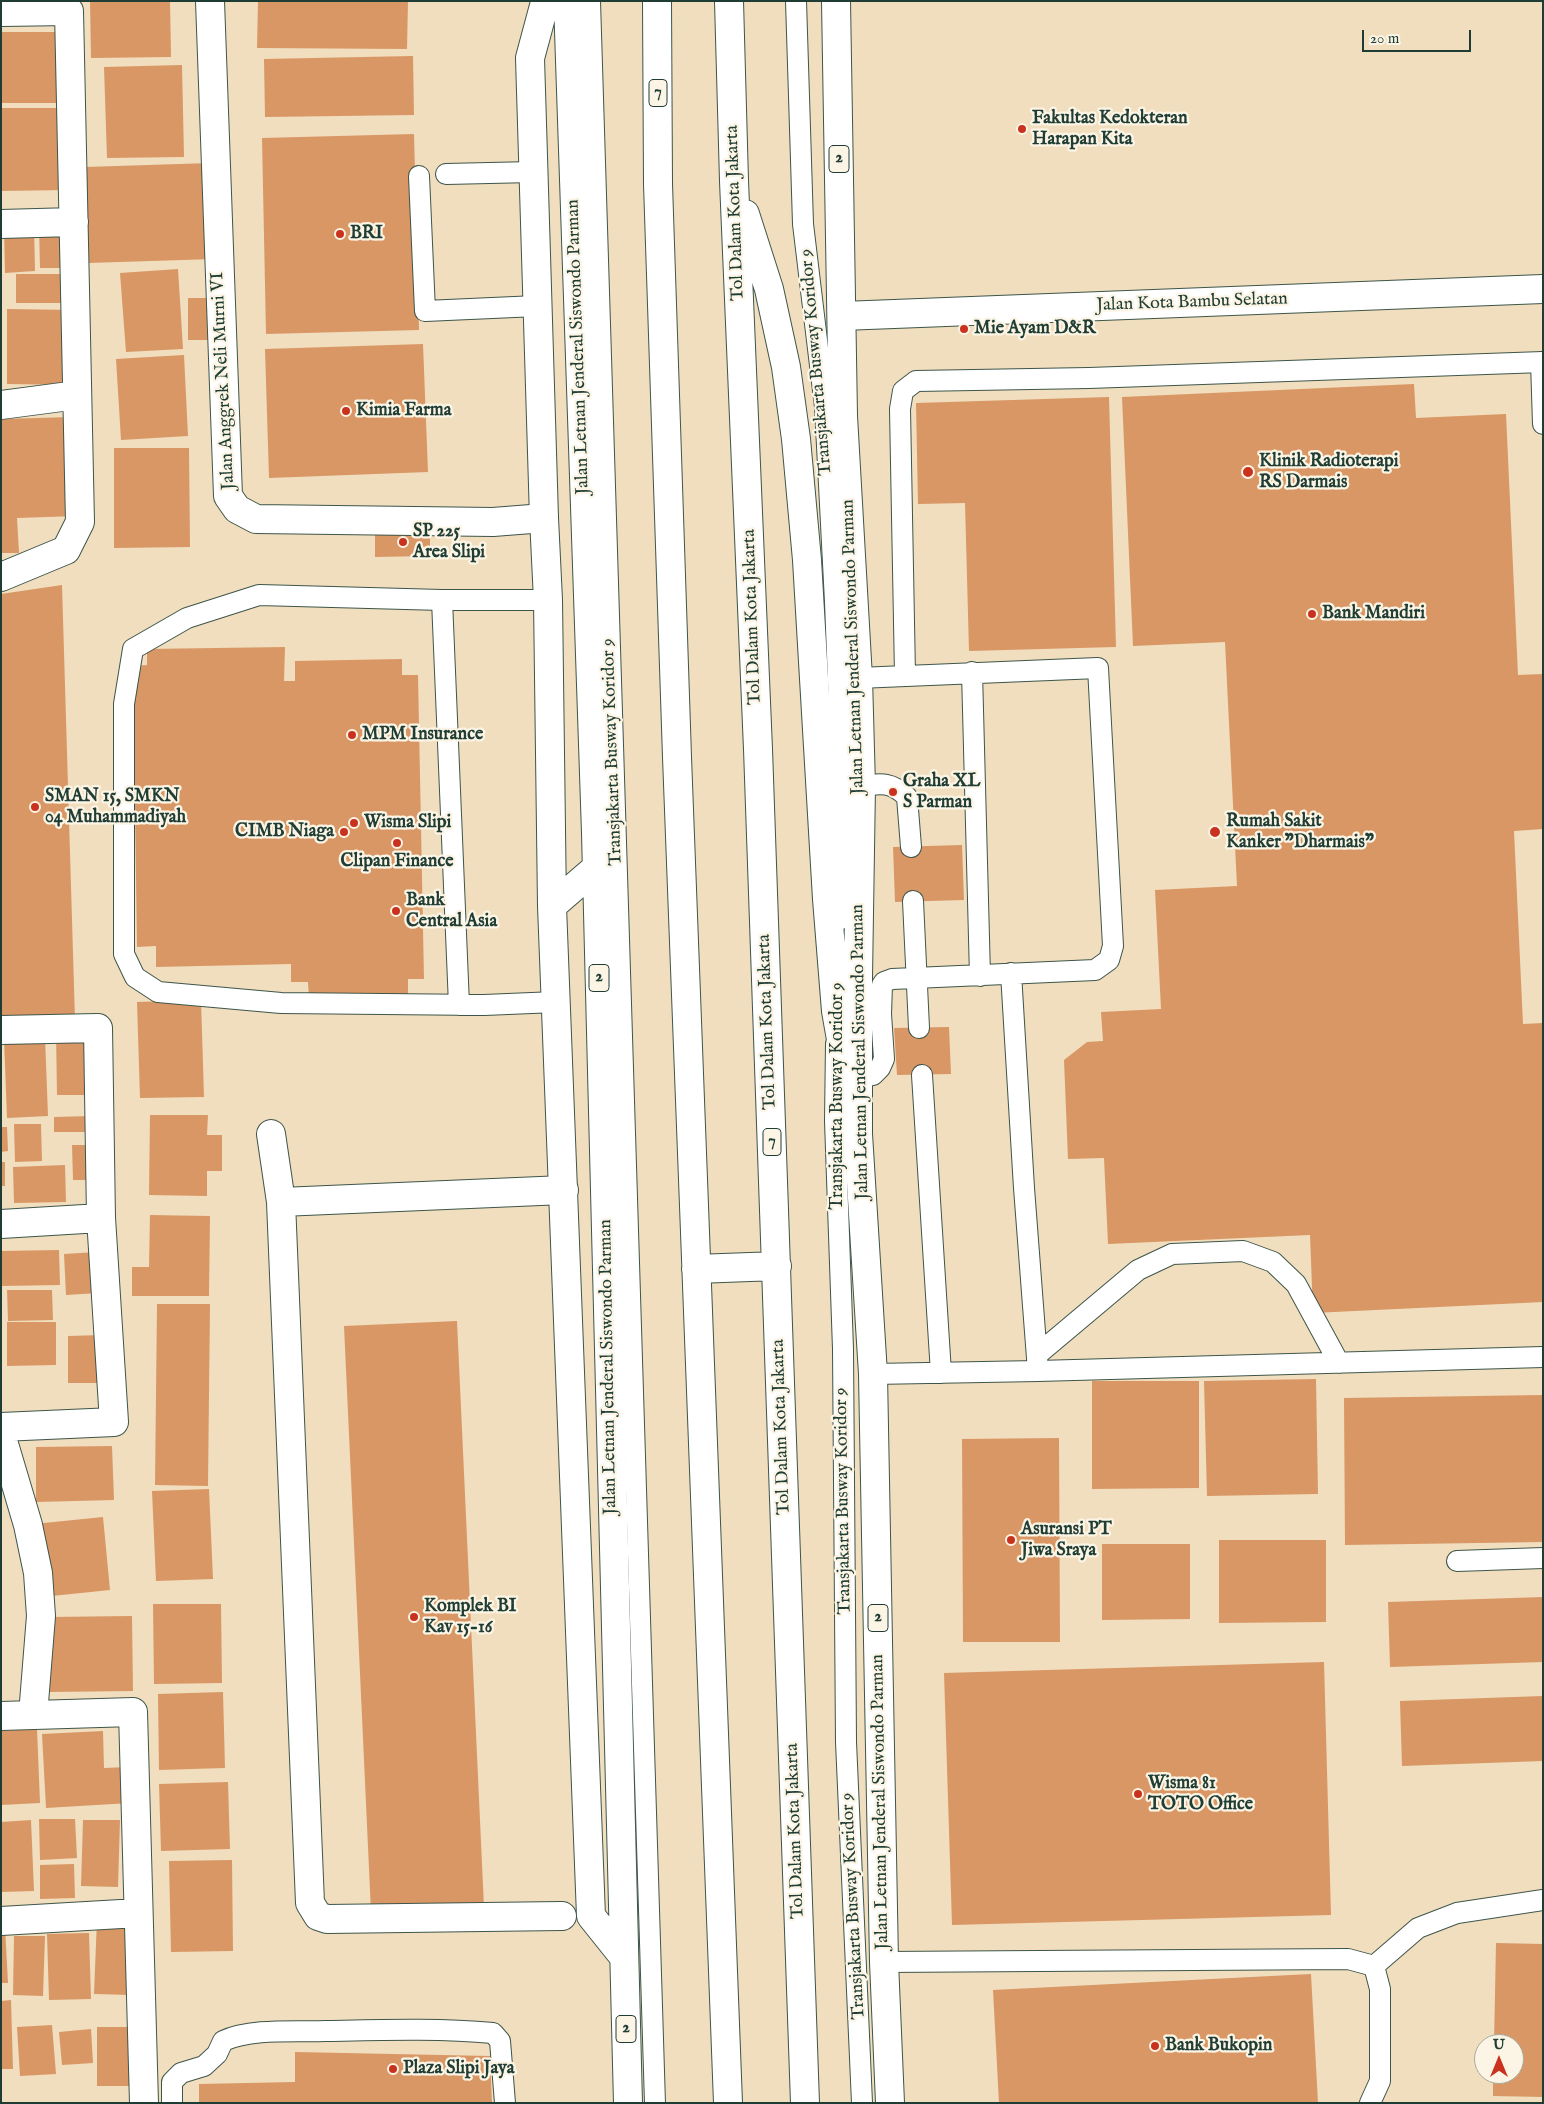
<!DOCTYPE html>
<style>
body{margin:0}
#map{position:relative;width:1544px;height:2104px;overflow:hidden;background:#f0debe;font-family:"IM FELL English",serif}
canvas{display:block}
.frame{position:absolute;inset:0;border:2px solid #1f3d34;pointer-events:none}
.north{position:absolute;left:1474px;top:2034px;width:50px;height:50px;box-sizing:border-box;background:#fcf5e5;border:1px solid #a4ab9e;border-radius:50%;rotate:0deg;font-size:14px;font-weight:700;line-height:20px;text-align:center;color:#1f3d34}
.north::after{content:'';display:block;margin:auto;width:18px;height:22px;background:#c8321e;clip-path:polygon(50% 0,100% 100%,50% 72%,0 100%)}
.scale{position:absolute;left:1362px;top:30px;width:109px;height:22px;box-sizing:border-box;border:2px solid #1f3d34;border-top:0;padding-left:6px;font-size:15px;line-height:18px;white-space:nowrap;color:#1f3d34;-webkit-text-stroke:4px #fcf5e5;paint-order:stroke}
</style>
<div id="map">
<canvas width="1544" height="2104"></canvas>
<div class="frame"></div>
<div class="north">U</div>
<div class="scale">20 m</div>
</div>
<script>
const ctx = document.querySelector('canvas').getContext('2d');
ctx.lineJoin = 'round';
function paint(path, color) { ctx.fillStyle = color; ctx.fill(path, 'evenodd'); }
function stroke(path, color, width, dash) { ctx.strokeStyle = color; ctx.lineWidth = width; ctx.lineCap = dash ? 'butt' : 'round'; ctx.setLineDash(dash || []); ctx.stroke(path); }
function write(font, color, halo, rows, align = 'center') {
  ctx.font = font + ' "IM FELL English",serif'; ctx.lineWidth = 4.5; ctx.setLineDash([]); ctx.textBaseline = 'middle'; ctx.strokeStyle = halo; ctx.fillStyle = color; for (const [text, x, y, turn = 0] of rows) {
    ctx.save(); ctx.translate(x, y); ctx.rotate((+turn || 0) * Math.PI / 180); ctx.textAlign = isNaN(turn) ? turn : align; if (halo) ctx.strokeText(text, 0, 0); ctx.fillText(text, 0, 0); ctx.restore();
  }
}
const building = new Path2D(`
 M90 1H170L171 57 91 58Z
 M258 1H408L407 49 257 48Z
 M1 32H65V103H1Z
 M413 56 414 115 265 117 264 59Z
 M182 65 184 157 107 158 104 67Z
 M1 108H68V190L1 191Z
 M414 134 419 330 266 334 262 138Z
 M211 163 214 259 88 263 85 167Z
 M66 224 67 268H40L39 225Z
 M34 225 35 271 5 273 4 227Z
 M178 269 183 349 126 352 120 273Z
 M16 274H67L68 303H16Z
 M188 298H208L209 340H188Z
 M7 309 74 310 73 385 7 384Z
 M423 344 428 472 269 478 265 349Z
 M184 355 188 436 121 440 116 359Z
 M1414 384 1416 418 1506 414 1518 675 1543 674V829L1514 831 1523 1024 1543 1023V1302L1313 1313 1310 1235 1108 1244 1104 1158 1068 1159 1064 1060 1087 1042 1103 1041 1101 1012 1161 1009 1155 890 1237 886 1225 642 1133 646 1122 397Z
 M1109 397 1116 647 969 651 965 503 918 504 916 403Z
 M72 417 77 516 17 518 19 553H1V419Z
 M114 448H189L190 547 114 548Z
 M375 528H430V556L375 557Z
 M62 585 75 1020H1V594Z
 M285 647 284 681H295V661L402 659V675H418L424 979H408V997L309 999 308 982H291V964L156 967V946L137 947 133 666 147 665V649Z
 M962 845 964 900 895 902 893 847Z
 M201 1000 204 1097 140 1098 137 1002Z
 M949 1027 951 1074 897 1075 894 1028Z
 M87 1031 88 1095H57L56 1032Z
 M45 1037 48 1116 7 1118 4 1039Z
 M150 1115H208L207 1135H222V1171H207V1196L149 1195Z
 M92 1116 93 1132H54V1117Z
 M14 1124H41L42 1161 15 1162Z
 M1 1127H7L8 1151 1 1152Z
 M72 1145H97L98 1180H73Z
 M1 1162H5V1186H1Z
 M65 1165 66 1202 14 1203 13 1167Z
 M150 1215 210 1216 209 1296H132V1267H149Z
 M59 1250 60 1285 1 1286V1251Z
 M97 1252 98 1293 66 1295 64 1254Z
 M7 1290H52L53 1320 8 1321Z
 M157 1304H210L208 1486 155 1485Z
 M457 1321 484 1907 371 1912 344 1326Z
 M7 1322H56V1365L7 1366Z
 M102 1335 103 1383H68V1336Z
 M1316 1379 1318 1494 1207 1496 1204 1381Z
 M1092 1381H1199V1488L1092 1489Z
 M1543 1395V1542L1345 1545 1344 1398Z
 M1059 1438 1060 1642H963L962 1439Z
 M112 1446 114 1500 36 1502V1447Z
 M209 1489 213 1579 156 1581 152 1491Z
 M103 1517 110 1590 42 1597 34 1524Z
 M1219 1540H1326V1622L1219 1623Z
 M1102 1544H1190V1619L1102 1620Z
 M1543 1597V1662L1390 1667 1388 1602Z
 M153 1604H221L222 1683 154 1684Z
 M132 1616 133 1691 49 1692 48 1617Z
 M1324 1662 1331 1915 952 1925 944 1673Z
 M223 1692 225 1768 159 1770 158 1694Z
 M1543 1696V1761L1402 1766 1400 1701Z
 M37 1729 40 1803 1 1805V1731Z
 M103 1731 104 1768 128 1767 130 1803 46 1808 42 1734Z
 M228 1782 230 1849 161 1851 159 1784Z
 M39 1819H75L77 1858 40 1860Z
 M31 1820 34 1891 1 1892V1822Z
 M83 1820H120L118 1887 81 1886Z
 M232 1860 233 1951 171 1952 169 1861Z
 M74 1864 75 1898 40 1899V1865Z
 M97 1919 134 1920 131 1995 94 1994Z
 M1 1926H5L8 1983H1Z
 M89 1933 91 1999 49 2000 47 1934Z
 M14 1936H45L43 1996 13 1995Z
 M1496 1943 1543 1944V2097L1493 2096V2074H1514V2044H1494Z
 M1311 1974 1318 2103H999L993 1990Z
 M11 2000 13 2069H1V2001Z
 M52 2025 56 2074 20 2076 17 2027Z
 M97 2027H137V2086H97Z
 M91 2029 93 2063 62 2065 59 2032Z
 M295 2052 490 2056 492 2103H199V2084L295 2082Z`);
const lane = new Path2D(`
 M590 1 655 2103
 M796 1 803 224 825 407 835 602 843 810 839 920
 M446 174 533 172
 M419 176 425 311 537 306
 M1541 362 1543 424
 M442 600 459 1005
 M548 600H442L259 595 187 618 133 649 124 704V954L135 977 158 992 281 1003 484 1005 556 1002
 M972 672 980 976
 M905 675 900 409 903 391 916 381 1089 378 1543 362
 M858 678 1098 668 1113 946 1109 960 1095 970 892 979 884 982 882 985 881 1014 884 1059 880 1068 873 1075 858 1078
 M861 786C882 783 892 782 907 797L911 847
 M913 901 919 1028
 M1011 973 1024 1188 1038 1371
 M836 1044 835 1121 843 1349 846 1742 862 2103
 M922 1075 941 1373
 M1038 1354 1138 1270 1172 1254 1243 1251 1273 1262 1296 1284 1339 1363
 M873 1374 1038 1371 1543 1357
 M1457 1561 1543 1558
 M884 1962 1348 1959 1374 1966 1380 1989V2081L1370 2103
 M1374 1966 1418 1928 1457 1913 1543 1900
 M172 2103V2082L181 2073 204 2066 217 2054 223 2041C251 2028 295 2032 325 2031 379 2030 439 2028 493 2033L500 2041 505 2103`);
const street = new Path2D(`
 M210 1 228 496 237 509 256 519 493 522 544 518
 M1 12 69 11 80 522 66 550 1 577
 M1 224 74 222
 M842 316 1543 289
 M1 405 77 395
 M1 1030 98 1028 101 1218 114 1422 1 1427
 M271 1134 281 1202 564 1190
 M281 1202 310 1903 318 1916 327 1919 562 1916
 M1 1224 101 1218
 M1 1434 28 1525 38 1573 41 1616 33 1715
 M1 1716 133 1712 144 2103
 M1 1921 138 1913`);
const highway = new Path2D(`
 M547 1 544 6 530 58 544 518 548 600 552 906 591 1916 623 1956
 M568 1 596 833 628 2103
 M657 1 658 184 677 757 728 2103
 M729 1 734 181 758 749 805 2103
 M836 1 843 416 858 678 861 786 858 977V1134L873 1374 884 1962 890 2103
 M745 214 769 289 786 367 796 439 807 560 827 899 836 1011 845 1062
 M552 906 596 868
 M696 1269 777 1266`);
const markers = [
 [1022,129,5,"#c8321e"],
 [340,234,5,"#c8321e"],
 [964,329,5,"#c8321e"],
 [346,411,5,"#c8321e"],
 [1248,472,6,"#c8321e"],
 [403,542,5,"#c8321e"],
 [1312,614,5,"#c8321e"],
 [352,735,5,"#c8321e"],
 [893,792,5,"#c8321e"],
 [35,807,5,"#c8321e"],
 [354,823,5,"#c8321e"],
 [344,832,5,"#c8321e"],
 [1215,832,6,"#c8321e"],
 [397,843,5,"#c8321e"],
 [396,911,5,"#c8321e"],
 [1011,1540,5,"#c8321e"],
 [414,1617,5,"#c8321e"],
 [1138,1794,5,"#c8321e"],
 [1155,2046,5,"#c8321e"],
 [393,2069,5,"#c8321e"]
];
const shields = [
 [658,93,18],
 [839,159,20],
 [599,978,20],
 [772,1142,18],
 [878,1618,20],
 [626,2029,20]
];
const shieldNames = [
 ["7",658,93],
 ["2",839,159],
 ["2",599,978],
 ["7",772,1142],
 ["2",878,1618],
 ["2",626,2029]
];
const poiNames = [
 ["Fakultas Kedokteran",1032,119],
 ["Harapan Kita",1032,140],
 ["BRI",350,234],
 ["Mie Ayam D&R",974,329],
 ["Kimia Farma",356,411],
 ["Klinik Radioterapi",1259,462],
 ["RS Darmais",1259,483],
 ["SP 225",413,532],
 ["Area Slipi",413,553],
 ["Bank Mandiri",1322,614],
 ["MPM Insurance",362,735],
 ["Graha XL",903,782],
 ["S Parman",903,803],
 ["SMAN 15, SMKN",45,797],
 ["04 Muhammadiyah",45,818],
 ["Rumah Sakit",1226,822],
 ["Kanker \"Dharmais\"",1226,843],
 ["Wisma Slipi",364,823],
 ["CIMB Niaga",334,832,"right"],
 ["Clipan Finance",397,862,"center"],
 ["Bank",406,901],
 ["Central Asia",406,922],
 ["Asuransi PT",1021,1530],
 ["Jiwa Sraya",1021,1551],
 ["Komplek BI",424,1607],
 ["Kav 15-16",424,1628],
 ["Wisma 81",1148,1784],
 ["TOTO Office",1148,1805],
 ["Bank Bukopin",1165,2046],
 ["Plaza Slipi Jaya",403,2069]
];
const streetNames = [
 ["Tol Dalam Kota Jakarta",736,213,-92],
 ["Jalan Kota Bambu Selatan",1192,303,-2],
 ["Jalan Letnan Jenderal Siswondo Parman",579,347,-92],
 ["Transjakarta Busway Koridor 9",817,362,-95],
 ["Jalan Anggrek Neli Murni VI",224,381,-93],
 ["Tol Dalam Kota Jakarta",753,617,-92],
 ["Jalan Letnan Jenderal Siswondo Parman",854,647,-92],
 ["Transjakarta Busway Koridor 9",613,752,-92],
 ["Tol Dalam Kota Jakarta",768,1022,-92],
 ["Jalan Letnan Jenderal Siswondo Parman",861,1052,-91],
 ["Transjakarta Busway Koridor 9",838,1096,-90],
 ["Jalan Letnan Jenderal Siswondo Parman",609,1367,-91],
 ["Tol Dalam Kota Jakarta",782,1427,-92],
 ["Transjakarta Busway Koridor 9",844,1501,-91],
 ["Jalan Letnan Jenderal Siswondo Parman",881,1802,-91],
 ["Tol Dalam Kota Jakarta",796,1831,-92],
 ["Transjakarta Busway Koridor 9",854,1906,-93]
];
paint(building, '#d99765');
stroke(lane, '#3e5549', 22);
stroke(street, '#3e5549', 30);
stroke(highway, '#3e5549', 30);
stroke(lane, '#fff', 20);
stroke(street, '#fff', 28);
stroke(highway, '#fff', 28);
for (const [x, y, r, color] of markers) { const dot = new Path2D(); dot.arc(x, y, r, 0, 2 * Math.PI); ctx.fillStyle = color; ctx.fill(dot); stroke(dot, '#fcf5e5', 2); }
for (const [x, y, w] of shields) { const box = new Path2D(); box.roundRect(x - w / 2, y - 13.5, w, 27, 4); ctx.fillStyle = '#fcf5e5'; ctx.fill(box); stroke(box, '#1f3d34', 1); }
write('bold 16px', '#1f3d34', null, shieldNames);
write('bold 18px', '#1f3d34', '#fcf5e5', poiNames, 'left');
write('18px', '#1f3d34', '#fcf5e5', streetNames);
</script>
